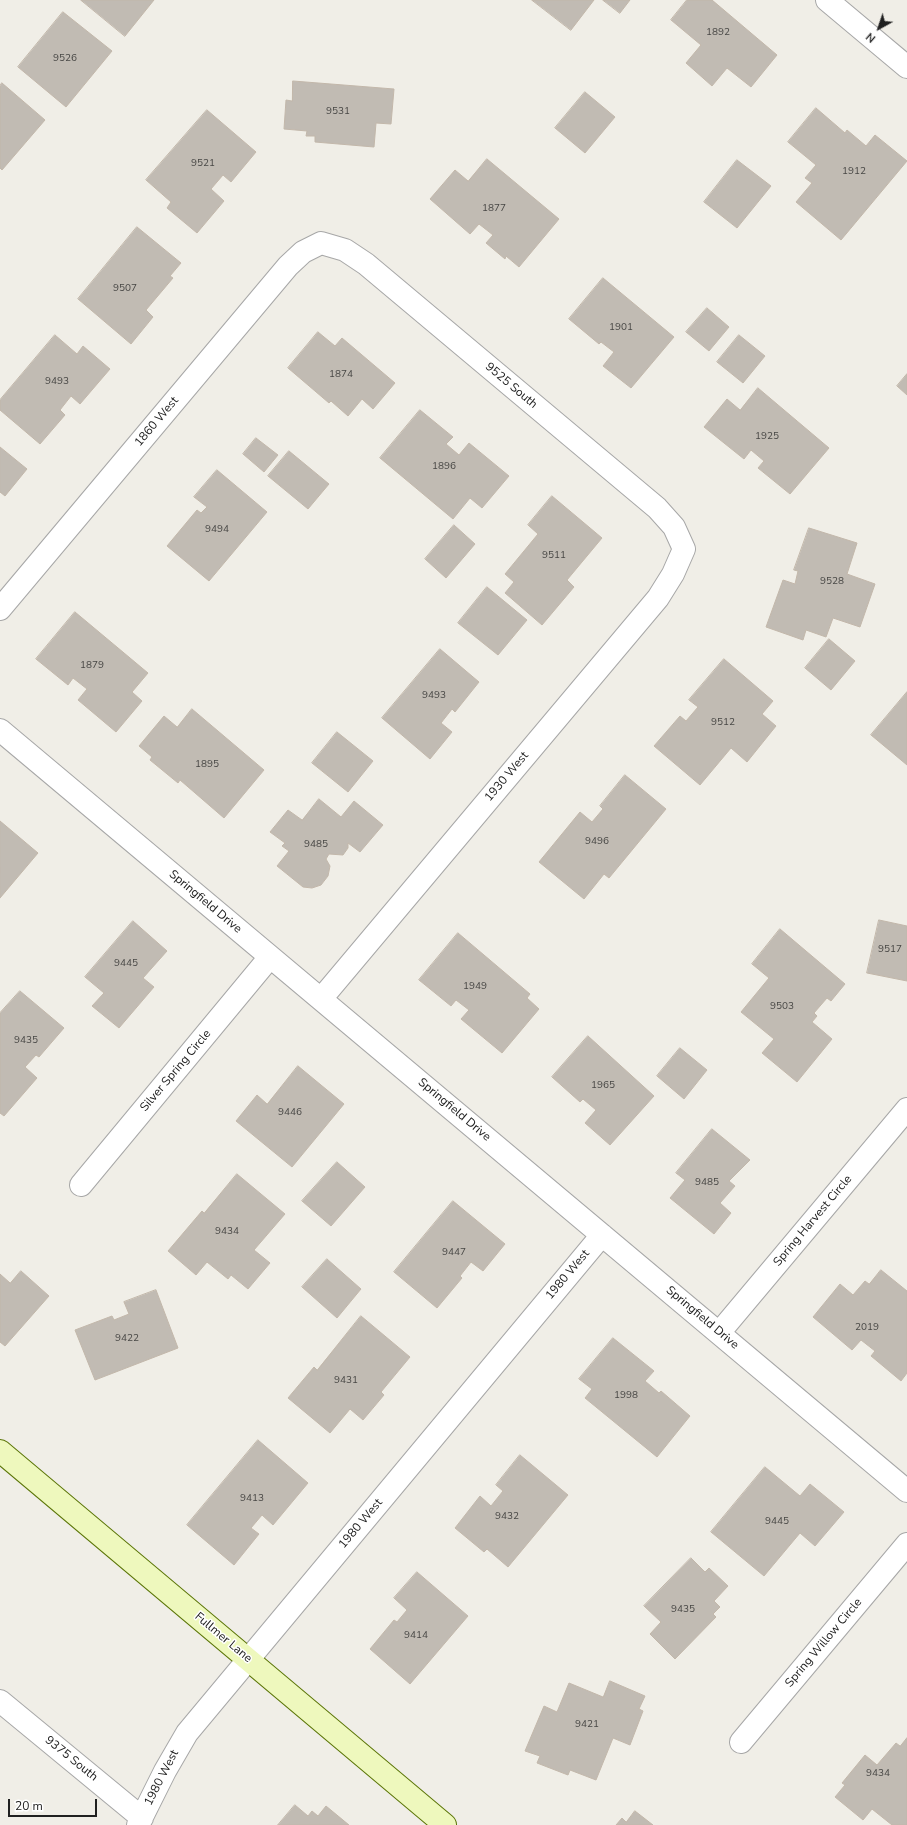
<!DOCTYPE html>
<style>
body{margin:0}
#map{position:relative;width:907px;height:1825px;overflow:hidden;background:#f0eee7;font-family:"Nunito Sans",sans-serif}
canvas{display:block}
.north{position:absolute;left:859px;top:8px;width:40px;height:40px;-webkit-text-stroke:3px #fff;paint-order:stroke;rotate:220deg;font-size:11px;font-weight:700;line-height:16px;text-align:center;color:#202020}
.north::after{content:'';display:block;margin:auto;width:14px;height:18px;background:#202020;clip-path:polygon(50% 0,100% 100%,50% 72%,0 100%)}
.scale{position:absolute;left:8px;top:1799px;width:89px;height:18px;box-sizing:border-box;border:2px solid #202020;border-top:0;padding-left:5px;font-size:12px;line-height:14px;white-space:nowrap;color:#202020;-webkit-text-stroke:3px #fff;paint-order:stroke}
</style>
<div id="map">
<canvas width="907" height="1825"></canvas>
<div class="north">N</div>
<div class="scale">20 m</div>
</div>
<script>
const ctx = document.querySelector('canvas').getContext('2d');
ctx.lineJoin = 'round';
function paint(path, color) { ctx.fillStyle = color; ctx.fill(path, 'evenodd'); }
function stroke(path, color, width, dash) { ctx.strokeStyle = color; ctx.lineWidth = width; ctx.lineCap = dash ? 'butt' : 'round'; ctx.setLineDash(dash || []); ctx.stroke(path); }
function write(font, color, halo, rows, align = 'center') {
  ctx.font = font + ' "Nunito Sans",sans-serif'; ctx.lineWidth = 3; ctx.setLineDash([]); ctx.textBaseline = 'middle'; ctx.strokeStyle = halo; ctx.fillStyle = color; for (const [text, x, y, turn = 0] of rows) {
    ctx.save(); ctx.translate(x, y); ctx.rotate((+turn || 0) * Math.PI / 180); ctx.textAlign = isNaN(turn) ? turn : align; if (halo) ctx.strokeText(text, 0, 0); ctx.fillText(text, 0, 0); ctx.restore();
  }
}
const building = new Path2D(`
 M81 0H154L125 36Z
 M532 0H594L571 30Z
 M603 0H630L620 13Z
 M687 0H712L777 55 751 87 727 68 712 86 686 63 701 45 671 20Z
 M63 12 112 51 66 107 18 67Z
 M293 81 394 89 391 124 376 123 374 147 315 142V136H306L307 131 284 129 286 100 292 101Z
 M2 83 45 120 2 170 0 168V86Z
 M585 92 615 117 585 153 555 128Z
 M816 108 845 133 847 130 866 146 875 135 907 161 841 240 796 202 812 183 805 178 816 165 788 142Z
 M207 110 256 152 231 182 223 175 211 189 224 201 197 233 167 208 171 202 146 180Z
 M487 159 559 219 519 267 506 256 505 259 486 243 493 235 479 224 470 234 430 199 455 170 468 181Z
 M737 160 771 186 737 228 704 202Z
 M137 227 181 263 170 276 173 278 146 310 153 317 131 344 78 299Z
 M603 278 674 337 631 388 603 366 614 352 601 342 599 344 569 319Z
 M707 308 729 327 709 351 686 332Z
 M318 332 335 346 342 338 395 383 373 409 362 399 348 416 331 401 329 403 288 368Z
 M55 335 77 354 83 346 110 369 80 404 71 396 60 410 65 415 40 444 0 410V400Z
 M739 335 765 356 743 383 717 362Z
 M907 374V395L897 386Z
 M758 388 829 448 790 494 758 468 764 461 751 450 744 459 704 427 727 399 740 410Z
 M420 410 453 437 446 444 459 455 469 443 509 476 482 508 470 498 453 519 380 458Z
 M256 438 278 455 264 472 243 454Z
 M0 447 27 469 5 496 0 492Z
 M289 451 329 484 308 509 268 476Z
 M217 470 267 512 209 581 167 546 197 510 201 513 207 507 194 497Z
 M552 496 602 538 567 580 574 587 542 625 505 593 514 582 505 574 538 534 528 525Z
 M454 525 475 544 446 578 425 559Z
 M809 528 857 543 847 574 875 584 860 627 833 618 826 637 806 630 803 640 766 627 783 580 795 584 798 571 794 570Z
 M487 587 527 620 498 655 458 623Z
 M75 612 148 673 132 692 142 701 116 732 78 700 87 689 73 678 68 685 36 659Z
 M829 639 855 661 831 690 805 668Z
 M440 649 479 682 455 712 452 709 441 723 452 732 430 759 382 718Z
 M724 659 773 701 762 714 776 726 747 762 731 748 700 785 654 746 680 716 686 721 698 707 689 700Z
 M907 692V765L871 735Z
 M192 709 264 770 224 818 180 780 178 783 150 760 152 757 139 746 164 716 177 727Z
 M337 732 373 761 348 792 312 763Z
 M625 775 666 809 609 878 604 874 584 899 539 862 580 812 592 822 603 809 600 806Z
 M319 799 341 817 354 801 383 825 360 852 348 843V848L343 855 329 854 326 859 330 866 328 876 321 885 312 888 303 887 277 866 289 851 282 846 285 843 270 832 288 810 302 820Z
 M0 821 38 853 0 898Z
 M879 920 907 926V981L867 973Z
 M133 921 167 951 143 978 154 987 119 1028 92 1006 104 993 85 977Z
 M780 929 845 984 831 1001 827 998 814 1013 817 1016 812 1022 832 1039 797 1082 762 1053 774 1039 741 1012 769 978 752 964Z
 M458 933 530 994 527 998 539 1009 502 1053 461 1019 469 1010 456 1000 451 1006 419 980Z
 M20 991 64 1028 39 1057 36 1055 25 1067 37 1078 4 1116 0 1113V1013Z
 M588 1036 654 1096 610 1145 585 1123 596 1110 583 1099 580 1102 552 1077Z
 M680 1048 707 1070 684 1099 657 1076Z
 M298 1066 344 1104 292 1167 236 1121 257 1095 267 1104Z
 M712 1129 750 1160 729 1181 735 1186 720 1203 731 1213 714 1234 670 1198 685 1180 676 1173Z
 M337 1162 365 1187 331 1226 302 1201Z
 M237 1174 285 1214 254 1250 270 1263 248 1289 231 1275 228 1279 207 1262 196 1275 168 1251 202 1211 204 1213Z
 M453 1201 505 1244 483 1271 471 1262 460 1276 462 1278 437 1308 394 1272Z
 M327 1259 361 1289 337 1318 302 1287Z
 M881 1270 907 1291V1373L901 1381 871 1356 875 1351 861 1340 852 1350 813 1317 840 1284 853 1295 865 1281 869 1284Z
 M21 1271 49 1296 5 1346 0 1342V1274L10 1283Z
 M156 1290 178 1348 95 1380 75 1330 112 1316 114 1320 129 1314 124 1302Z
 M361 1316 410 1357 381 1392 384 1395 363 1420 350 1409 330 1433 288 1398 314 1367 317 1370Z
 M613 1338 654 1371 645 1381 659 1393 661 1391 690 1416 657 1457 585 1398 592 1389 579 1379Z
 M258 1440 308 1483 273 1525 262 1515 251 1528 259 1534 234 1565 187 1525Z
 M520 1455 568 1495 508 1567 487 1549 484 1552 455 1528 480 1496 491 1506 503 1491 496 1485Z
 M765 1467 800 1496 810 1484 844 1512 815 1546 800 1533 764 1576 711 1532Z
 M691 1558 705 1572 709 1568 728 1586 714 1601 720 1607 713 1614 716 1617 675 1659 650 1634 661 1622 644 1606Z
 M417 1572 468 1616 410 1684 370 1649 394 1620 397 1622 407 1610 394 1598Z
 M610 1681 645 1696 639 1709 643 1711 630 1745 613 1738 596 1780 570 1770 568 1775 537 1763 540 1756 525 1751 544 1706 557 1712 569 1683 603 1697Z
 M907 1738V1825H892L872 1809 863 1820 835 1797 845 1785 842 1783 865 1755 877 1765 896 1743 900 1746Z
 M295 1805 308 1816 312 1811 318 1816 326 1806 349 1825H278Z
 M635 1811 653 1825H616L622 1818 626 1822Z`);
const street = new Path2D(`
 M827 0 907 67
 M0 609 288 266 303 252 321 243 345 250 366 264 657 508 674 527 684 549 673 574 658 598 321 999
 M0 730 907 1491
 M81 1185 270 957
 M719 1333 907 1109
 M0 1701 142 1818
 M741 1742 907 1544
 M138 1825 165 1771 187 1733 602 1235`);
const secondary = new Path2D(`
 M0 1451 445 1825`);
const numberNames = [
 ["1892",718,33],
 ["9526",65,59],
 ["9531",338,112],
 ["9521",203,164],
 ["1912",854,172],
 ["1877",494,209],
 ["9507",125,289],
 ["1901",621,328],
 ["1874",341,375],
 ["9493",57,382],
 ["1925",767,437],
 ["1896",444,467],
 ["9494",217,530],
 ["9511",554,556],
 ["9528",832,582],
 ["1879",92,666],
 ["9493",434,696],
 ["9512",723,723],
 ["1895",207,765],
 ["9496",597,842],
 ["9485",316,845],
 ["9517",890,950],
 ["9445",126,964],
 ["1949",475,987],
 ["9503",782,1007],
 ["9435",26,1041],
 ["1965",603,1086],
 ["9446",290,1113],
 ["9485",707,1183],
 ["9434",227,1232],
 ["9447",454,1253],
 ["2019",867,1328],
 ["9422",127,1339],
 ["9431",346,1381],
 ["1998",626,1396],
 ["9413",252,1499],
 ["9432",507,1517],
 ["9445",777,1522],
 ["9435",683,1610],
 ["9414",416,1636],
 ["9421",587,1725],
 ["9434",878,1774]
];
const streetNames = [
 ["9525 South",511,386,40],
 ["1860 West",157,422,-50],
 ["1930 West",507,777,-50],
 ["Springfield Drive",205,902,40],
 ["Silver Spring Circle",176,1071,-50],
 ["Springfield Drive",454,1110,40],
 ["Spring Harvest Circle",813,1221,-50],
 ["1980 West",568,1275,-50],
 ["Springfield Drive",702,1318,40],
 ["1980 West",361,1524,-50],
 ["Fullmer Lane",223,1638,40],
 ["Spring Willow Circle",824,1643,-50],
 ["9375 South",71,1759,39],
 ["1980 West",162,1778,-63]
];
paint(building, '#c1bbb3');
stroke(building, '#c2b7aa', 1);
stroke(street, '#a7a7a7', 24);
stroke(secondary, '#5c7608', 24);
stroke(street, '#fff', 22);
stroke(secondary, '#eef8bd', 22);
write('10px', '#484745', null, numberNames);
write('12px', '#202020', '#fff', streetNames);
</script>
